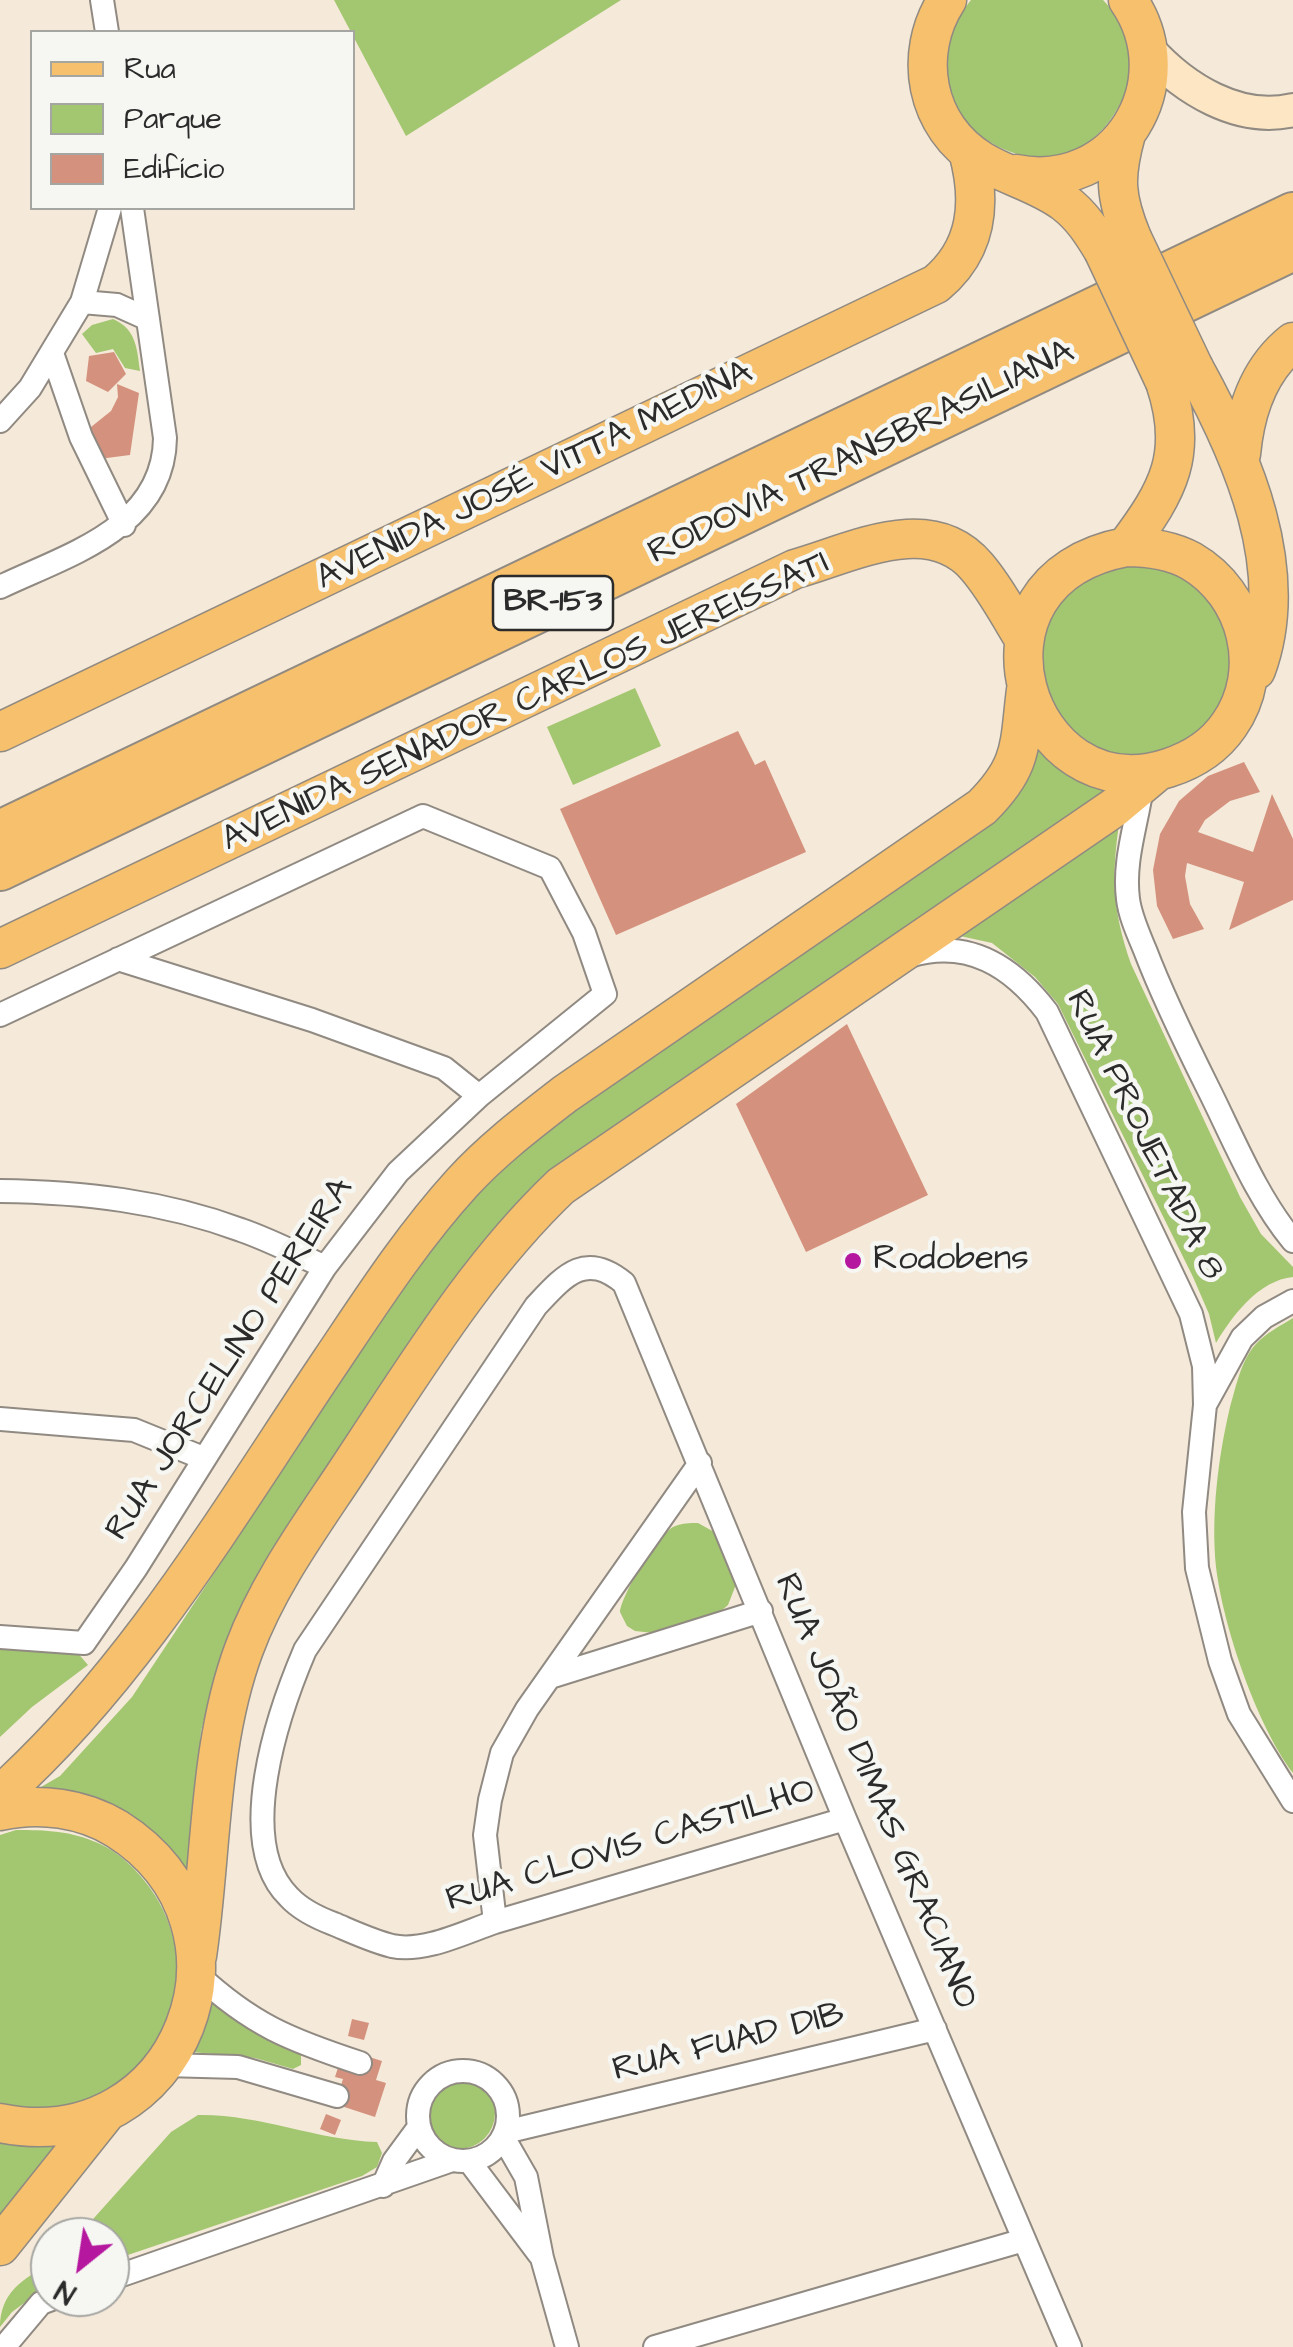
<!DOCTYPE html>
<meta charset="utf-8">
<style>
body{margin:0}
#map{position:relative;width:1293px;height:2347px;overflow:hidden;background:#f5e9d9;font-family:"Architects Daughter",sans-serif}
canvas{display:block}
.legend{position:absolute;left:30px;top:30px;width:325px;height:180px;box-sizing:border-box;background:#f6f6f2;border:2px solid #a5a5a2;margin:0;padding:12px 18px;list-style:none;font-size:30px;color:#2b2b2b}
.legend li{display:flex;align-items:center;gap:20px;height:50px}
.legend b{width:50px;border:2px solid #a5a5a2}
.north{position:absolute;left:30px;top:2217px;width:100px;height:100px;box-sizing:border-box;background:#f6f6f2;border:2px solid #a5a5a2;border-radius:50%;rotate:210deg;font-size:28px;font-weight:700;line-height:40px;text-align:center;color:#2b2b2b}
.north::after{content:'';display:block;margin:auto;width:35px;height:45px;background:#b5179e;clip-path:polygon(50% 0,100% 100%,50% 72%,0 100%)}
</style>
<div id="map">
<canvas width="1293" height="2347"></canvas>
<ul class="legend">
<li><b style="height:12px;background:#f7c06c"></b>Rua</li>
<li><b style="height:28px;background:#a3c670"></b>Parque</li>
<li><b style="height:28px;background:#d4927e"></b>Edifício</li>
</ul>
<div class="north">N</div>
</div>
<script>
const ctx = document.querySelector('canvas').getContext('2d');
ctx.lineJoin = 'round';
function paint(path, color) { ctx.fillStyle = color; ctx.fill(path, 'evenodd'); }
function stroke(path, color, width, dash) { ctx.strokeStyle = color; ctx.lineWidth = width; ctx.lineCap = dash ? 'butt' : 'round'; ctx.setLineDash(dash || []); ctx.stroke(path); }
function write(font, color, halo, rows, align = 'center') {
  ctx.font = font + ' "Architects Daughter",sans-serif'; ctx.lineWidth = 9; ctx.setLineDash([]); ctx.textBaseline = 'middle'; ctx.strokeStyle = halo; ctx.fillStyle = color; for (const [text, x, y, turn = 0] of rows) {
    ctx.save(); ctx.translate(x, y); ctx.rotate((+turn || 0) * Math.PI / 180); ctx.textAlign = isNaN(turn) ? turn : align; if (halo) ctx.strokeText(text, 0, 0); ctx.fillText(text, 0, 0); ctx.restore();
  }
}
const green = new Path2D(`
 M334 0H621L406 136Z
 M971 0H1103C1125 22 1138 61 1126 91 1068 235 876 115 971 0Z
 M113 319C136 329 137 348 140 371L125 368 113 349 96 353 82 334 92 325Z
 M1134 561 1177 571 1211 598 1229 638 1232 660 1229 682 1222 703 1194 737 1154 755 1133 757 1090 747 1044 701 1037 636 1072 581Z
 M635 688 661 746 573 785 547 727Z
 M1031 743 1060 767 1113 793 572 1166 250 1591 223 1650 201 1731 189 1893 174 1869 22 1798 60 1776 132 1697 438 1236 478 1191 534 1136 641 1058Z
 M1120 818C1111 875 1112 909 1131 964L1240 1197 1261 1234 1293 1267V1277C1259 1280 1232 1316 1216 1343L1209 1314 1193 1277 1058 1004 1035 977 992 943 960 936Z
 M1293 1318V1773C1257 1726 1223 1626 1216 1567 1211 1515 1218 1458 1230 1407 1236 1387 1241 1360 1256 1344 1266 1333 1280 1326 1293 1318Z
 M698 1523 716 1533 737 1582 728 1605 721 1611 654 1633 635 1631 627 1626 620 1612C622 1594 657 1536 673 1527 681 1523 690 1523 698 1523Z
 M0 1648 76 1651 88 1665 32 1707 0 1737Z
 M16 1830C46 1830 71 1831 98 1843 119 1852 137 1870 150 1888 207 1968 169 2074 75 2103 51 2110 24 2111 0 2103V1835Z
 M213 1996 301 2054V2065L293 2069 255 2058 182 2051Z
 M423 2113a36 36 0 1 1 72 0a36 36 0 1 1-72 0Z
 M198 2115C260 2114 315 2140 377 2142L382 2153 377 2167 362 2176 110 2261V2237H77L171 2132Z
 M0 2129 70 2131 0 2221Z
 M50 2265V2284L12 2312 0 2327C0 2294 22 2278 50 2265Z`);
const building = new Path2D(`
 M114 352 126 374 108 392 86 381 89 356Z
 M117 384 139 393 130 455 99 459 86 431 111 411 118 397Z
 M738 731 755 765 765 760 806 852 616 935 560 809Z
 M1244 762 1260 792 1230 801 1205 820 1198 832 1253 852 1272 794 1293 839V900L1229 930 1244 882 1187 863 1185 876 1190 904 1204 929 1173 939 1157 906 1153 870 1160 834 1179 801 1208 776Z
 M847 1024 928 1195 806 1252 736 1104Z
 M352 2019 369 2023 364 2040 348 2036Z
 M344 2049 382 2061 376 2080 386 2083 375 2117 335 2104 343 2079 335 2077Z
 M326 2114 341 2120 335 2135 320 2129Z`);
const street = new Path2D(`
 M102 0 107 32
 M82 302 117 305 148 319
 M52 353 81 437 124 525
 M0 421 30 388 82 302 110 208
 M0 587C67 555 164 528 165 438L132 208
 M1142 786C1137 824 1123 860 1128 899 1130 916 1138 933 1145 950 1163 997 1185 1042 1208 1088 1234 1140 1256 1196 1293 1241
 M909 956C968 938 1012 966 1047 1012L1191 1314 1204 1366 1205 1405
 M118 959 312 1020 444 1068 479 1096
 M0 1015 423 816 550 868 584 933 605 994 479 1096 398 1172 325 1267 136 1568 84 1643 0 1637
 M0 1191C82 1192 163 1201 241 1230 270 1240 297 1254 325 1267
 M1293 1301 1264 1317 1242 1338 1205 1405 1194 1512 1197 1568 1220 1661 1239 1714 1293 1801
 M0 1419 134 1430 203 1458
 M550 1677 761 1611
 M845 1819 495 1922C465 1932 424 1953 392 1946 372 1941 353 1932 334 1924 318 1918 301 1910 289 1897 233 1842 279 1711 305 1650L536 1306C565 1275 585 1251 624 1283L845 1819 1070 2347
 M495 1922 485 1835 490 1800 502 1753 527 1709 700 1463
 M197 1974C252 2025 290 2040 360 2063
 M165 2065 238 2067 337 2096
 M418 2116a45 45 0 1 1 90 0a45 45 0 1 1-90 0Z
 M505 2132 935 2029
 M503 2137 526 2177 542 2258 567 2347
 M469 2161 539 2254
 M383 2186 394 2161 419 2127
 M110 2279 452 2160
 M4 2347 41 2303 57 2297
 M655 2347 1024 2240`);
const secondary = new Path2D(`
 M1148 49C1184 89 1239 123 1293 110`);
const primary = new Path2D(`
 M947 0C912 54 925 127 982 161 1009 177 1040 184 1065 203 1082 216 1092 232 1103 250
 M1126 134C1114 177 1115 197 1132 238
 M1016 174C1117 194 1185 83 1128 0
 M1194 368C1242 455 1293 570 1256 670
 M1241 454C1245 411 1259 369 1293 342
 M1126 547C1149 547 1171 550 1191 561 1248 594 1267 671 1229 725 1214 747 1193 760 1168 768 1026 815 949 580 1126 547 1169 490 1189 453 1165 382
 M0 732 936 284C978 249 982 202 968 151
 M0 949 795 569C852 553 930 511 977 567 996 589 1009 615 1024 639
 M0 1795C136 1673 230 1511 331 1361 372 1300 412 1238 462 1183 493 1149 529 1122 565 1094L982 807C1024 765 1019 745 1026 690
 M0 1811C39 1802 83 1808 117 1829 272 1927 181 2160 0 2123
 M197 1956C212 1855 208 1746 244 1649 269 1581 316 1519 355 1459 418 1364 478 1265 561 1186L1115 807 1158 771
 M0 2246 106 2113`);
const highway = new Path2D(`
 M0 832 1293 214
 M0 869 1293 249`);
const primaryBridge = new Path2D(`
 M1132 238 1194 368
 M1103 250 1165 382`);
const markers = [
 [853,1261,10,"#b5179e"]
];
const shields = [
 [553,603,120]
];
const shieldNames = [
 ["BR-153",553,603]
];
const streetNames = [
 ["RODOVIA TRANSBRASILIANA",862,454,-26],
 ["AVENIDA JOSÉ VITTA MEDINA",535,477,-26],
 ["AVENIDA SENADOR CARLOS JEREISSATI",526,703,-25],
 ["RUA PROJETADA 8",1143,1136,64],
 ["RUA JORCELINO PEREIRA",231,1360,-57],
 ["RUA JOÃO DIMAS GRACIANO",874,1792,67],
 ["RUA CLOVIS CASTILHO",631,1847,-17],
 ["RUA FUAD DIB",729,2044,-14]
];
const poiNames = [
 ["Rodobens",873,1261]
];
paint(green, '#a3c670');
paint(building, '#d4927e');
stroke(street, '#908a82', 26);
stroke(secondary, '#908a82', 36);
stroke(primary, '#908a82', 41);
stroke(highway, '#908a82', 46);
stroke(street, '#fff', 22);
stroke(secondary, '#fce6c4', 32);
stroke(primary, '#f7c06c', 38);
stroke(highway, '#f7c06c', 42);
stroke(primaryBridge, '#908a82', 41, []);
stroke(primaryBridge, '#f7c06c', 38);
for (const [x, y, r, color] of markers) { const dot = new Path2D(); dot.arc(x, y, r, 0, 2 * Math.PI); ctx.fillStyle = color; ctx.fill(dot); stroke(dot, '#f6f6f2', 4); }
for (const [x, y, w] of shields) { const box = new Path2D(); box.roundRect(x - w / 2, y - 27, w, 54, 8); ctx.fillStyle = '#f6f6f2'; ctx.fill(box); stroke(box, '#2b2b2b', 2.5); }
write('bold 32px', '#2b2b2b', null, shieldNames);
write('35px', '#2b2b2b', '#f6f6f2', streetNames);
write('35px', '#2b2b2b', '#f6f6f2', poiNames, 'left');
</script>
